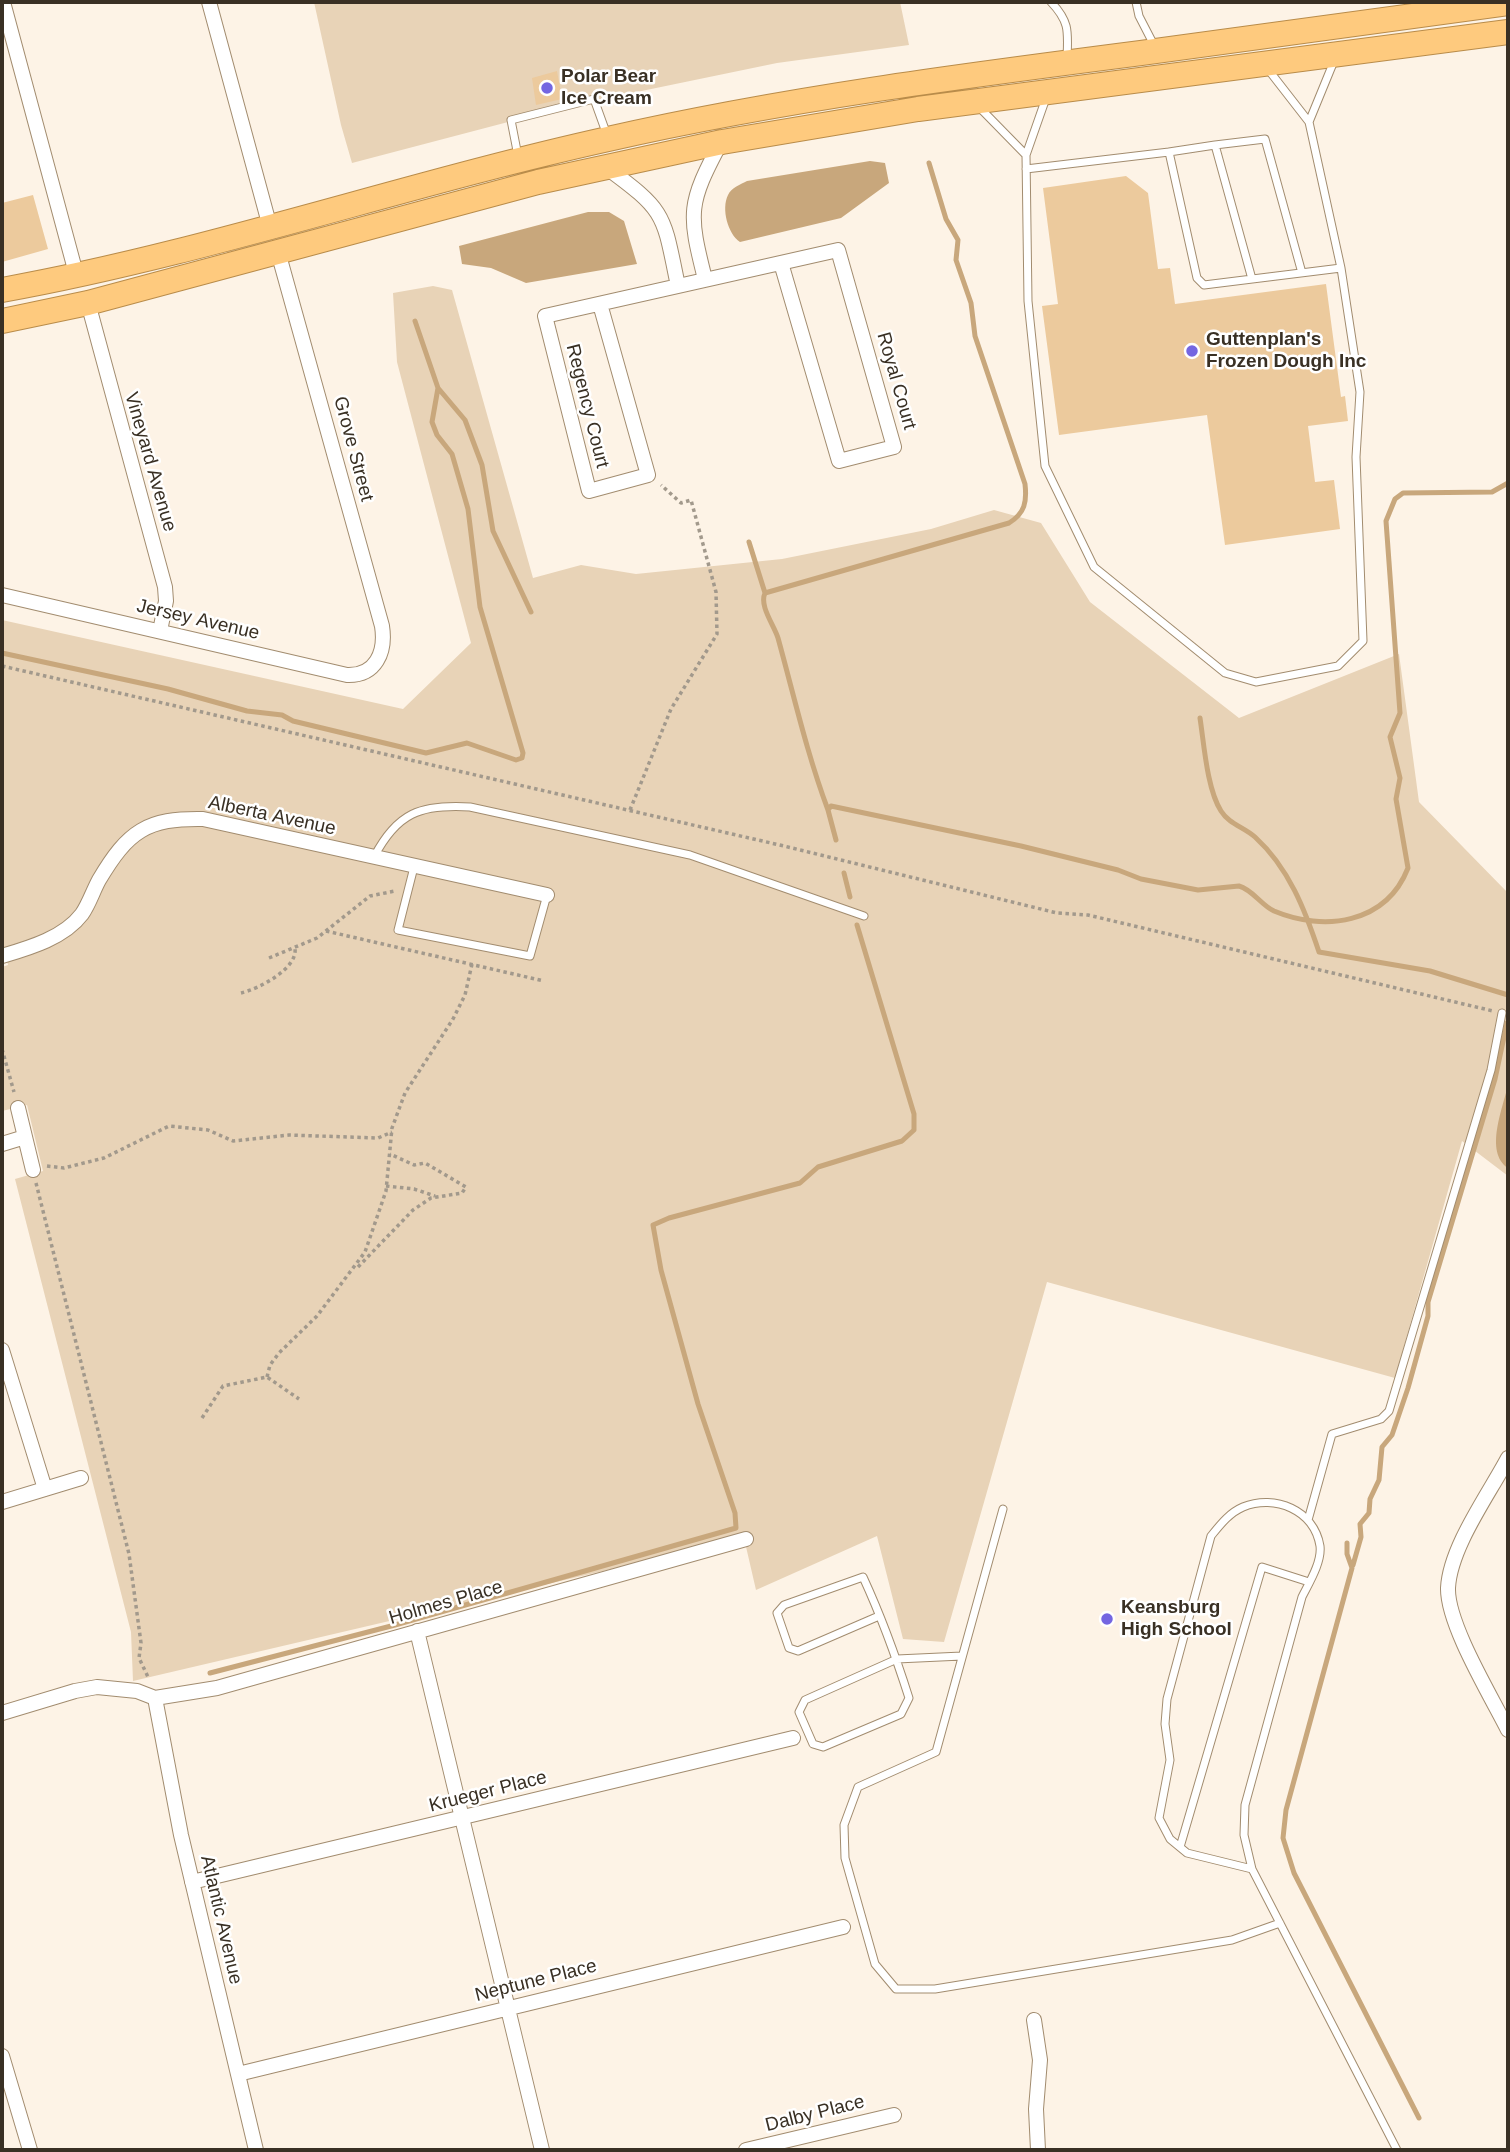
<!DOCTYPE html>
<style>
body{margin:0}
#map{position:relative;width:1510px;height:2152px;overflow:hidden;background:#fdf3e6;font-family:Helvetica,sans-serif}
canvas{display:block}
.frame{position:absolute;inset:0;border:4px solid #393024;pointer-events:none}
</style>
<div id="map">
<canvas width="1510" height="2152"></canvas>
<div class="frame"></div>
</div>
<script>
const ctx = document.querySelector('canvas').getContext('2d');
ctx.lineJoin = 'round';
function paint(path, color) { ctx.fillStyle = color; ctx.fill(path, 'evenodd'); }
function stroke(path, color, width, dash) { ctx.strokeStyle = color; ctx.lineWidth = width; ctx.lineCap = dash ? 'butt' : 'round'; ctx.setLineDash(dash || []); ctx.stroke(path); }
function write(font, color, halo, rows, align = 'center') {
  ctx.font = font + ' Helvetica,sans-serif'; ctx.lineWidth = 5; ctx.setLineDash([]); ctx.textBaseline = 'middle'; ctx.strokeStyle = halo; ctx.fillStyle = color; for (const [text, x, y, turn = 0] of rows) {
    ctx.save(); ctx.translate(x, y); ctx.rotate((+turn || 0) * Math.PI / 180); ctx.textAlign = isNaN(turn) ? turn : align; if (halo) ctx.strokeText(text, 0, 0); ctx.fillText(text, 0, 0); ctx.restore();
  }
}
const green = new Path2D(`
 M314 2H900L909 45 777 63 569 106 352 163 341 125Z
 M433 286 452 290 533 578 581 565 636 574 782 559 931 529 994 510 1041 523 1090 602 1239 718 1399 654 1419 802 1508 893V1176L1462 1141 1395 1378 1047 1282 944 1642 903 1639 877 1536 756 1590 744 1538 133 1681 131 1632 15 1179 43 1171 27 1105 2 1111V967L8 965 2 940V620L403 709 471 643 397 362 393 293Z`);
const water = new Path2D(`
 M870 161 885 163 889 183 841 218 740 242C728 234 721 209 728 195 731 188 741 184 747 181Z
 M588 212H609L624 221 637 264 526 283 491 268 462 264 459 246Z
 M1508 1085V1168C1484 1152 1503 1108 1508 1085Z`);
const stream = new Path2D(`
 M438 388 465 420 482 465 493 531 531 612
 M749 542 765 593
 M2 653 168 689 247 711 282 715 293 721 426 753 467 743 516 760 522 758 523 753 480 607 468 509 452 454 437 435 432 422 438 388 415 321
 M1200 718C1204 744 1207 789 1221 811 1229 824 1244 827 1255 837 1289 868 1305 910 1319 952L1430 971 1508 995
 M828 810C807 754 794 696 778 638 774 625 759 606 765 593L1009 523C1025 513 1027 502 1025 484L975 336 971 303 956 260 958 240 946 219 929 163
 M836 840 828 810 831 806 1021 846 1118 870 1141 879 1198 890 1239 886C1253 890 1261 905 1274 911 1324 932 1386 924 1408 868L1396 799 1400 778 1390 737 1400 713 1386 521 1395 499 1403 493 1492 492 1508 483
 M844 873 850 897
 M1347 1543V1554L1352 1568 1286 1810 1283 1838 1294 1873 1419 2118
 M1353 1565 1361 1537 1360 1524 1369 1513 1370 1499 1379 1480 1382 1447 1392 1435 1408 1388 1428 1316V1302L1495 1079 1507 1023
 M210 1673 395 1625 736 1528 735 1513 698 1404 661 1270 653 1225 669 1218 800 1183 818 1167 902 1141 914 1130V1114L857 925`);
const building = new Path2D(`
 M557 71 562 99 536 105 532 78Z
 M1126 176 1148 193 1158 269 1170 268 1175 304 1326 284 1341 397 1345 396 1348 421 1308 426 1315 482 1334 480 1340 529 1225 545 1207 415 1059 435 1042 306 1058 304 1043 188Z
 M33 195 48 249 2 262V203Z`);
const path = new Path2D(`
 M2 666 784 846 1057 913 1088 915 1493 1011
 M630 810 671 709 717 634 716 592 691 500 681 503 661 485
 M326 931 544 981
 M269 958 317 938 370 896 395 891
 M241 993C258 989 298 969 295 948
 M2 1049 14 1092
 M47 1166 64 1168 104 1158 169 1126 208 1130 233 1141 289 1135 378 1138 392 1132
 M36 1183 129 1554 141 1643 139 1658 149 1679
 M386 1186 414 1189 435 1196
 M358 1267 413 1210 431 1198 462 1193 466 1187 425 1163 414 1165 390 1154
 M267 1377 270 1365 279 1353 317 1316 365 1252 386 1191 392 1128 405 1093 453 1019 465 995 472 964
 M202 1418 223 1386 267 1377 299 1399`);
const service = new Path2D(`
 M1051 2C1070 22 1068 32 1067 58
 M1136 2 1139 16 1155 47
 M1046 98 1026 155 1028 301 1045 466 1094 567 1225 673 1256 682 1338 666 1363 641 1356 457 1360 392 1341 268
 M979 107 1026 155
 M1309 122 1334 61
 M1215 145 1265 139 1302 273
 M1169 152 1215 145 1252 279
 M518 156 511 120 594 99 607 135
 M1026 169 1169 152 1197 278 1204 285 1341 268 1309 122 1267 68
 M374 857C397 813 420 804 470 807L690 855 864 916
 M414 867 398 930 530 956 547 895
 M1003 1509 936 1752 858 1787 844 1825 845 1858 875 1964 896 1989H935L1232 1940 1280 1923
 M1308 1520 1332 1434 1381 1419 1389 1411 1491 1070 1502 1013
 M879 1616 798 1651 789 1648 777 1613 784 1605 863 1577C881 1616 896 1657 909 1698L901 1714 823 1747 813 1744 799 1712 805 1700 897 1659 962 1656
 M1180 1847 1262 1567 1309 1582
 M1252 1869 1187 1853 1170 1839 1159 1818 1170 1760 1165 1724 1167 1699 1211 1536C1220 1525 1229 1513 1243 1507 1275 1494 1314 1510 1320 1546 1322 1562 1309 1583 1302 1597L1245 1805 1244 1835 1252 1869 1397 2150`);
const minor = new Path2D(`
 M3 2 77 277
 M209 2 270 227
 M607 168C667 212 663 214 678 286
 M705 279C688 212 688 204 721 142
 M88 303 165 587 166 601 160 631
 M600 304 648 475 589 491 545 316 838 250 894 447 839 461 781 263
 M2 595 347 675C376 676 386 652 382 626L278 252
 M2 956C29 948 64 938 82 914 89 904 93 891 99 880 128 831 147 818 203 819L547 895
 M18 1108 33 1170
 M2 1144 25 1137
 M2 1350 45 1489
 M1508 1458C1489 1494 1450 1547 1448 1588 1447 1624 1491 1696 1508 1730
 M2 1502 81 1478
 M417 1631 542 2150
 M155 1698 181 1835 256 2150
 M2 1713 75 1691 97 1687 137 1691 155 1698 217 1688 746 1539
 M192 1882 793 1738
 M1034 2020 1040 2060 1036 2109 1038 2150
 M2 2056 30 2150
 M238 2074 843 1927
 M746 2150 894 2115`);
const trunk = new Path2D(`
 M2 290C207 253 405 184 608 139 784 99 962 76 1141 53 1264 37 1386 19 1508 3
 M2 321 88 303 538 182 722 142 918 109 1508 32`);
const markers = [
 [547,88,7,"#7466e1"],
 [1192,351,7,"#7466e1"],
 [1107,1619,7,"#7466e1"]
];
const poiNames = [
 ["Polar Bear",561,77],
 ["Ice Cream",561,99],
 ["Guttenplan's",1206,340],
 ["Frozen Dough Inc",1206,362],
 ["Keansburg",1121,1608],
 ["High School",1121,1630]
];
const streetNames = [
 ["Royal Court",896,381,74],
 ["Regency Court",587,406,76],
 ["Grove Street",353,449,75],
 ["Vineyard Avenue",150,462,74],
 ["Jersey Avenue",198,620,13],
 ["Alberta Avenue",272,816,12],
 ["Holmes Place",446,1603,-16],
 ["Krueger Place",488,1792,-14],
 ["Atlantic Avenue",221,1920,77],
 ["Neptune Place",536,1981,-14],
 ["Dalby Place",815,2114,-14]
];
paint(green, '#e8d3b7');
paint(water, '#c8a77c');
stroke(stream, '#c8a77c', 5);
paint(building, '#ecca9d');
stroke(service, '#a28c6f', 9);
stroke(minor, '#a28c6f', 16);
stroke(trunk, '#b98c4a', 26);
stroke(path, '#a2998c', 3.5, [3.5, 3.5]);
stroke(service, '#fff', 7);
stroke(minor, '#fff', 14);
stroke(trunk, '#feca7e', 24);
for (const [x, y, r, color] of markers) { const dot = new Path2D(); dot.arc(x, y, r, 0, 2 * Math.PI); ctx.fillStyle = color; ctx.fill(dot); stroke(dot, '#fff', 2.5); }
write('bold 19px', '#393024', '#fff', poiNames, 'left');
write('19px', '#393024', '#fff', streetNames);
</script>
